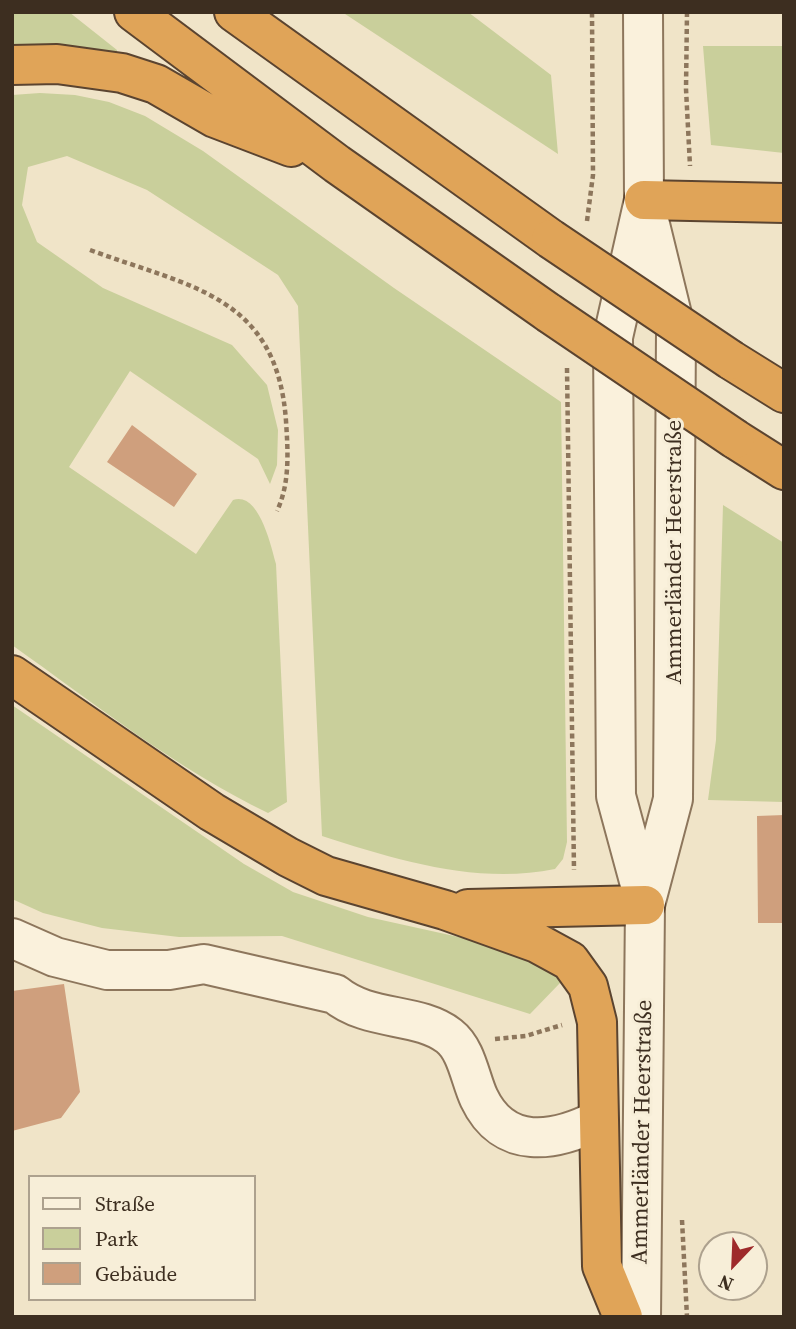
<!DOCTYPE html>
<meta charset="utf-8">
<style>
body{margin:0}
#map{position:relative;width:796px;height:1329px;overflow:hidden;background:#f0e4c8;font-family:"Source Serif 4",serif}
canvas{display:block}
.frame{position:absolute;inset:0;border:14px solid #3d2e20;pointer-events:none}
.legend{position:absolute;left:28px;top:1175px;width:228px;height:126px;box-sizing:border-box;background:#f7eed8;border:2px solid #ada18e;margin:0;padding:9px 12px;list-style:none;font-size:21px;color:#3d2e20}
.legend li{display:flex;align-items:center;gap:14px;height:35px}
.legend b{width:35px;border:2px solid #ada18e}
.north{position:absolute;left:698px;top:1231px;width:70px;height:70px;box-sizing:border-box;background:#f7eed8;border:2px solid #ada18e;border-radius:50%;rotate:203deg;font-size:19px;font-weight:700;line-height:28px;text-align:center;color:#3d2e20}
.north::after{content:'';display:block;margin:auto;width:24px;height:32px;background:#9e2a2b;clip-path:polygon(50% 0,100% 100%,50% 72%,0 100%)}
</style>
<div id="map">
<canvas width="796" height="1329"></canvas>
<div class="frame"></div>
<ul class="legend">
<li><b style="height:9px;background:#faf1dc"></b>Straße</li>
<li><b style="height:19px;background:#c9cf9b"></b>Park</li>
<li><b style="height:19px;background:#cf9f7d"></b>Gebäude</li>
</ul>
<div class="north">N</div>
</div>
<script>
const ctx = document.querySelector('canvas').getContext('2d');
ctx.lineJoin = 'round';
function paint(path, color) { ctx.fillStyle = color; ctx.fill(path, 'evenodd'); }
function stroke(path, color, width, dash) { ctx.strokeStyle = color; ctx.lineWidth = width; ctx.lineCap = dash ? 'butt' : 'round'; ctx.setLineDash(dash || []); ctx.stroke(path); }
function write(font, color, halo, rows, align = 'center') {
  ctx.font = font + ' "Source Serif 4",serif'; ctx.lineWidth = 6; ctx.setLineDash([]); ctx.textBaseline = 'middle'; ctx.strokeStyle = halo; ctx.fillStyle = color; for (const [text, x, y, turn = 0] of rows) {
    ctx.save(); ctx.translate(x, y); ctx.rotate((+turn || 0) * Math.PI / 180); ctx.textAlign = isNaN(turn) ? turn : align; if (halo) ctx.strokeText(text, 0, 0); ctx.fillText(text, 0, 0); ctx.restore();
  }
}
const green = new Path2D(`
 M12 12H69L117 50V59L12 53Z
 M342 12H468L551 75 558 154Z
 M703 46H784V153L711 145Z
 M40 93 75 95 109 102 145 116 203 151 394 288 561 402 567 842 563 859 555 869C478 885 396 860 322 836L298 306 278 275 147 190 67 156 28 167 22 205 37 242 103 288 232 345 267 385 278 430 277 465 270 484 258 459 130 371 69 467 196 554 233 500C259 491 271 546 276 564L287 802 268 813C177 769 95 704 12 645V95Z
 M723 505 784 543V802L708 800 716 740Z
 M12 705 244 864 293 892 368 917 504 947 549 964 561 982 530 1014 282 936 179 937 102 928 43 913 12 899Z`);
const building = new Path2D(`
 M132 425 197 474 174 507 107 462Z
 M784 815V923H758L757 816Z
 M64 984 80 1092 61 1118 12 1131V991Z`);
const path = new Path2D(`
 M687 12 686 89 690 166
 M587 221 593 175 592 12
 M90 250C190 287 277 295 286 421 288 452 290 483 277 511
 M567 368 574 870
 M495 1039 526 1036 562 1025
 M682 1220 687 1317`);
const minor = new Path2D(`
 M643 12 644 200 613 337 616 796 645 903
 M12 938 55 957 107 970H169L204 964 335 994C369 1022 418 1012 449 1036 467 1050 470 1079 479 1098 504 1151 555 1142 598 1120
 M641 1317 645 905 673 799 676 331 644 200`);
const highway = new Path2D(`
 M134 12 337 164 549 313
 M234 12 551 239
 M12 65 57 64 122 73 156 84 215 118 291 147
 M644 200 784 203
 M731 360 784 393
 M735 439 784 470
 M12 675 212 812 288 857 326 876 445 910 537 943 570 961 588 986 597 1022 602 1266 623 1317
 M468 909 645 905`);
const highwayBridge = new Path2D(`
 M551 239 731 360
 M549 313 735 439`);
const streetNames = [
 ["Ammerländer Heerstraße",675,552,-90],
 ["Ammerländer Heerstraße",643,1132,-89]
];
paint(green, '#c9cf9b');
paint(building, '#cf9f7d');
stroke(minor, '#8d765c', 42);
stroke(highway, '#5b4430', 42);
stroke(path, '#8d765c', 4.5, [5, 3.5]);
stroke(minor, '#faf1dc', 38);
stroke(highway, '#e0a458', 38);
stroke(highwayBridge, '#5b4430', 42, []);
stroke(highwayBridge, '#e0a458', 38);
write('23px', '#3d2e20', '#f7eed8', streetNames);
</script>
